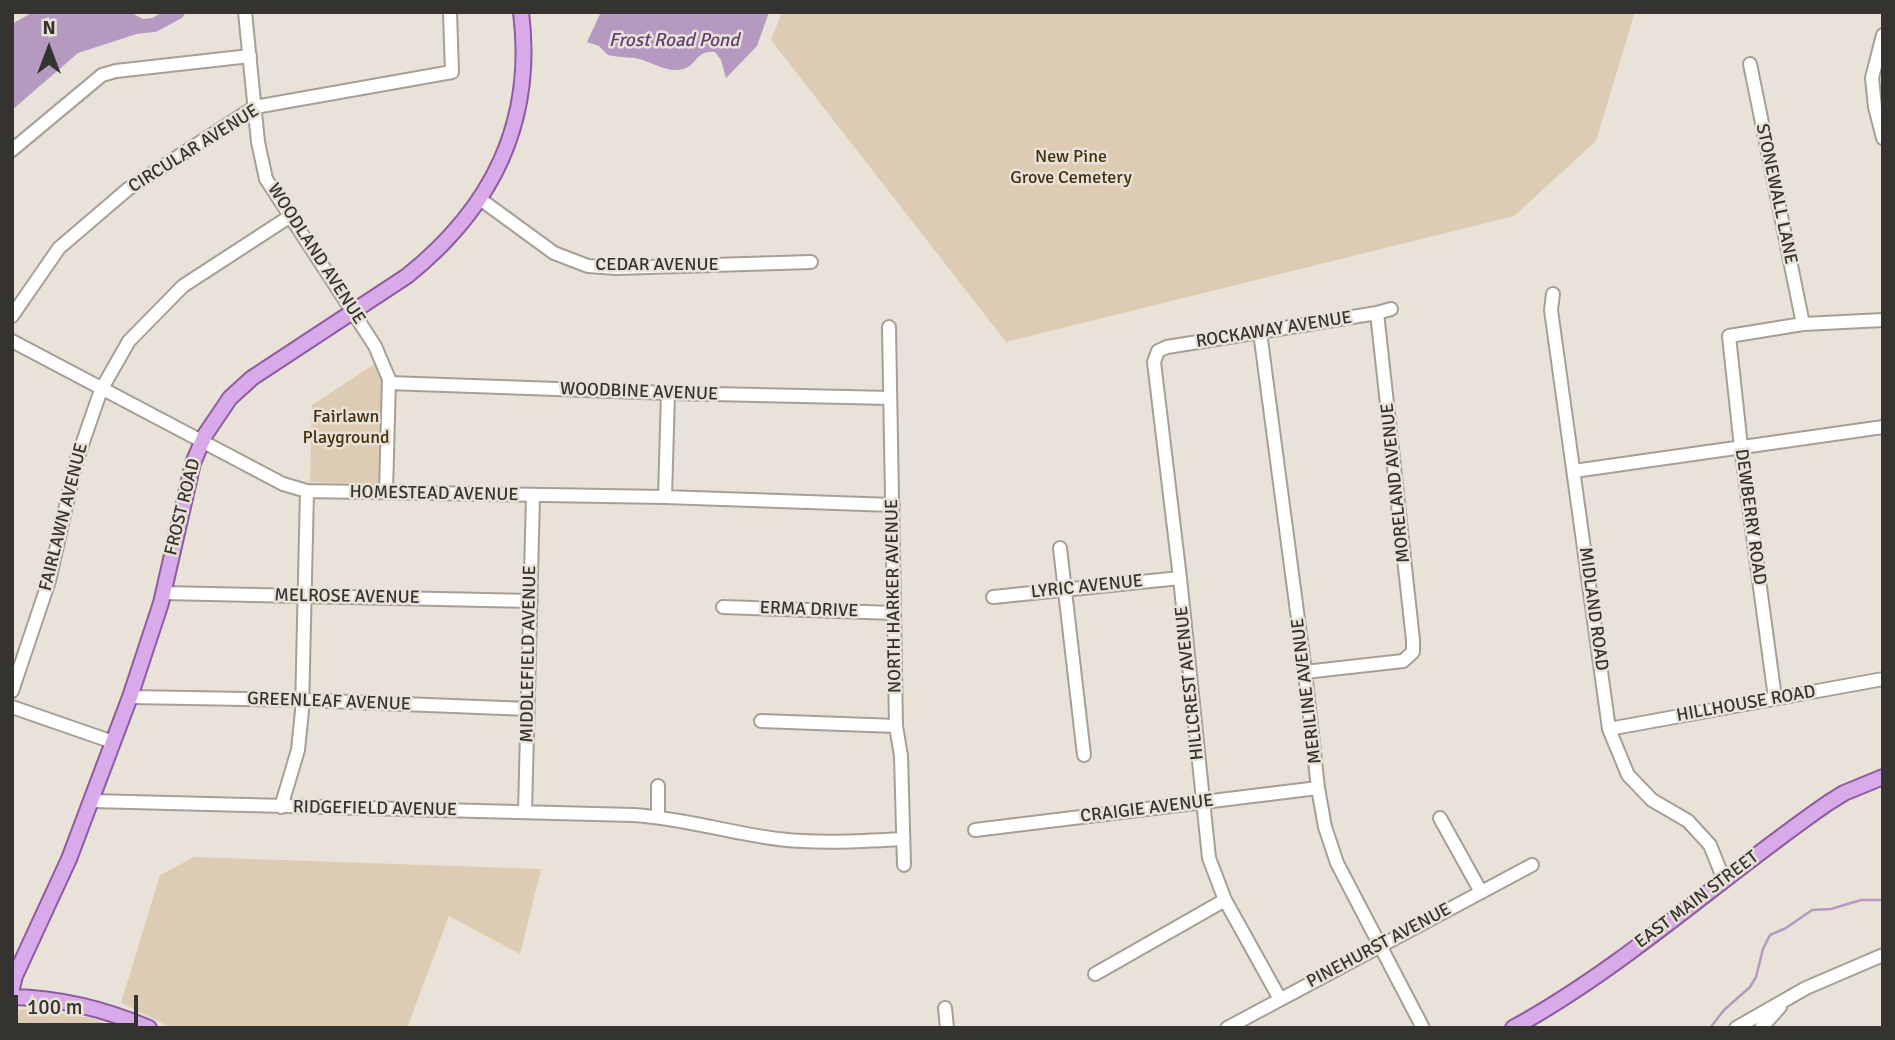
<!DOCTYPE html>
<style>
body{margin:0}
#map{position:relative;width:1895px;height:1040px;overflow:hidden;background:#e9e2d8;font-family:Signika,sans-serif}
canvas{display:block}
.frame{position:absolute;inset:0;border:14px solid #35332f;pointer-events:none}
.north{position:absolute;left:14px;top:14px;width:70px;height:70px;-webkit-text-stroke:5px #e9e2d8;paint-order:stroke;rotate:0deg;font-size:19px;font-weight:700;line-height:28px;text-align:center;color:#35332f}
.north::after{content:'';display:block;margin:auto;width:24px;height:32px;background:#35332f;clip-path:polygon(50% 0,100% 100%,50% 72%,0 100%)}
.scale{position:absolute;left:14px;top:995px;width:124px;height:32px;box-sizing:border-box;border:4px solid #35332f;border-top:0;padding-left:9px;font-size:21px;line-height:24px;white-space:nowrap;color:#35332f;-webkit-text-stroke:5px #e9e2d8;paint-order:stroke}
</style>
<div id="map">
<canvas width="1895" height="1040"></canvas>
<div class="frame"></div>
<div class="north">N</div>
<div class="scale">100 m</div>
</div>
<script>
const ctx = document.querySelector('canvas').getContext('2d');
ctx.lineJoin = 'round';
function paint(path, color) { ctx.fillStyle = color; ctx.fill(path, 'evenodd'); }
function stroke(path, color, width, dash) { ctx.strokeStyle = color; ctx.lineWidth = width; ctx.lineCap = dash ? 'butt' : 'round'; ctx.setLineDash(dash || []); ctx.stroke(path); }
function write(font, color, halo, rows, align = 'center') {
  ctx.font = font + ' Signika,sans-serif'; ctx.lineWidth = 5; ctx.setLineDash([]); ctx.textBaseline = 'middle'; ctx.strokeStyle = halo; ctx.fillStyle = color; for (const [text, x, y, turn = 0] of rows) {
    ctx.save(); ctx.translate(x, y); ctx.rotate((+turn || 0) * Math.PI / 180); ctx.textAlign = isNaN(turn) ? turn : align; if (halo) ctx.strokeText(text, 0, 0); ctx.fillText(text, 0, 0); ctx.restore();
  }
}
const green = new Path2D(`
 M782 12H1635L1596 141 1514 216 1006 342 771 40Z
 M376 363 382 378 379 484 310 482 312 405Z
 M194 857 541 869 520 954 449 916 407 1028H172L121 1003 160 875Z
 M29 1009 91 1018 119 1028H12V1010Z`);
const water = new Path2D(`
 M33 12H130L154 25 152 29 78 53 12 110V24Z
 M601 12H769L757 46 726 78 721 60 715 52C693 50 698 69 678 70 663 71 650 61 635 58 626 57 617 57 608 55L599 46 587 42Z`);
const stream = new Path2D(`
 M1710 1028 1724 1010 1750 987 1756 977 1763 949 1770 935 1786 928 1812 910 1831 909 1861 900H1883`);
const river = new Path2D(`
 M135 27 154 25 178 12`);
const minor = new Path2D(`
 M245 12 258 142 266 179 375 346 389 379 386 492
 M1883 35 1872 78 1875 107 1883 138
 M1750 64 1803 324
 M12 150 102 75 116 71 250 56
 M480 199 554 253 588 266 616 268 811 262
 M1553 294 1551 310 1609 729 1628 775 1652 800 1688 821 1710 845 1724 880
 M12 316 59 248 128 189 255 107 452 72 450 12
 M889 327 896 726 901 756 904 865
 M1260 332 1305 672 1318 788 1325 827 1337 863 1423 1028
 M12 341 283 484 307 491 665 497 893 505
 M389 383 668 393 890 398
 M1574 471 1883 427
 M665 497 668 393
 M1060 548 1084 755
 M163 593 531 601
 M993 597 1180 578
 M723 607 894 613
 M1305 672 1403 661 1413 652V640L1377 313
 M12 691 49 581 76 462 101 390 129 341 183 286 289 217
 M130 697 303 700 528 709
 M1775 698 1741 447 1729 336 1803 324 1883 320
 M12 707 113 742
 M761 721 896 726
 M1609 729 1883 679
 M92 801 633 815C683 818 729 833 778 839 819 844 861 841 902 839
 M281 807 298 750 302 711 307 491
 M525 812 533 496
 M658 817V786
 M1440 818 1481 892
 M975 830 1318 788
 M1095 974 1225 900
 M1280 999 1225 900 1209 858 1180 578 1154 362 1158 351 1167 347 1377 313 1391 309
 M945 1008 947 1028
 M1227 1028 1532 865
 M1736 1028 1806 988 1883 955
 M1761 1028 1780 1007`);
const major = new Path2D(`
 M12 988 15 976 69 859 130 697 161 603 193 463 205 435 230 398 252 378 407 276C492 208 535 123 521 12
 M12 997C60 998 105 1009 149 1028
 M1513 1028C1626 966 1722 876 1828 803L1844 793 1883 777`);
const streetNames = [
 ["CIRCULAR AVENUE",194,149,-32],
 ["STONEWALL LANE",1776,194,78],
 ["WOODLAND AVENUE",316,254,57],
 ["CEDAR AVENUE",657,265],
 ["ROCKAWAY AVENUE",1274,330,-9],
 ["WOODBINE AVENUE",639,392,2],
 ["MORELAND AVENUE",1396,483,-96],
 ["HOMESTEAD AVENUE",434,494,1],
 ["FROST ROAD",183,507,-76],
 ["FAIRLAWN AVENUE",64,517,-76],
 ["DEWBERRY ROAD",1750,517,82],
 ["LYRIC AVENUE",1087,587,-6],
 ["NORTH HARKER AVENUE",894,596,-91],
 ["MELROSE AVENUE",347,597,1],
 ["MIDLAND ROAD",1593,609,82],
 ["ERMA DRIVE",809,610,2],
 ["MIDDLEFIELD AVENUE",529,654,-89],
 ["HILLCREST AVENUE",1190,683,-96],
 ["MERILINE AVENUE",1307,691,-97],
 ["GREENLEAF AVENUE",329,702,2],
 ["HILLHOUSE ROAD",1746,704,-10],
 ["RIDGEFIELD AVENUE",375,809,1],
 ["CRAIGIE AVENUE",1147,809,-7],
 ["EAST MAIN STREET",1697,900,-37],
 ["PINEHURST AVENUE",1379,946,-28]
];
const parkNames = [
 ["New Pine",1071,157],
 ["Grove Cemetery",1071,178],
 ["Fairlawn",346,417],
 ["Playground",346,438]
];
const waterNames = [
 ["Frost Road Pond",674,41]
];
paint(green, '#ddccb3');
paint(water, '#b599c1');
stroke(stream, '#b599c1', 2.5);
stroke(river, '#b599c1', 14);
stroke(minor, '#a69f96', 16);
stroke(major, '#8e5c9f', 18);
stroke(minor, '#fff', 12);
stroke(major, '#d8aae9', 14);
write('18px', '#35332f', '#e9e2d8', streetNames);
write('18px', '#44300d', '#e9e2d8', parkNames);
write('italic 19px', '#653f74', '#e9e2d8', waterNames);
</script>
